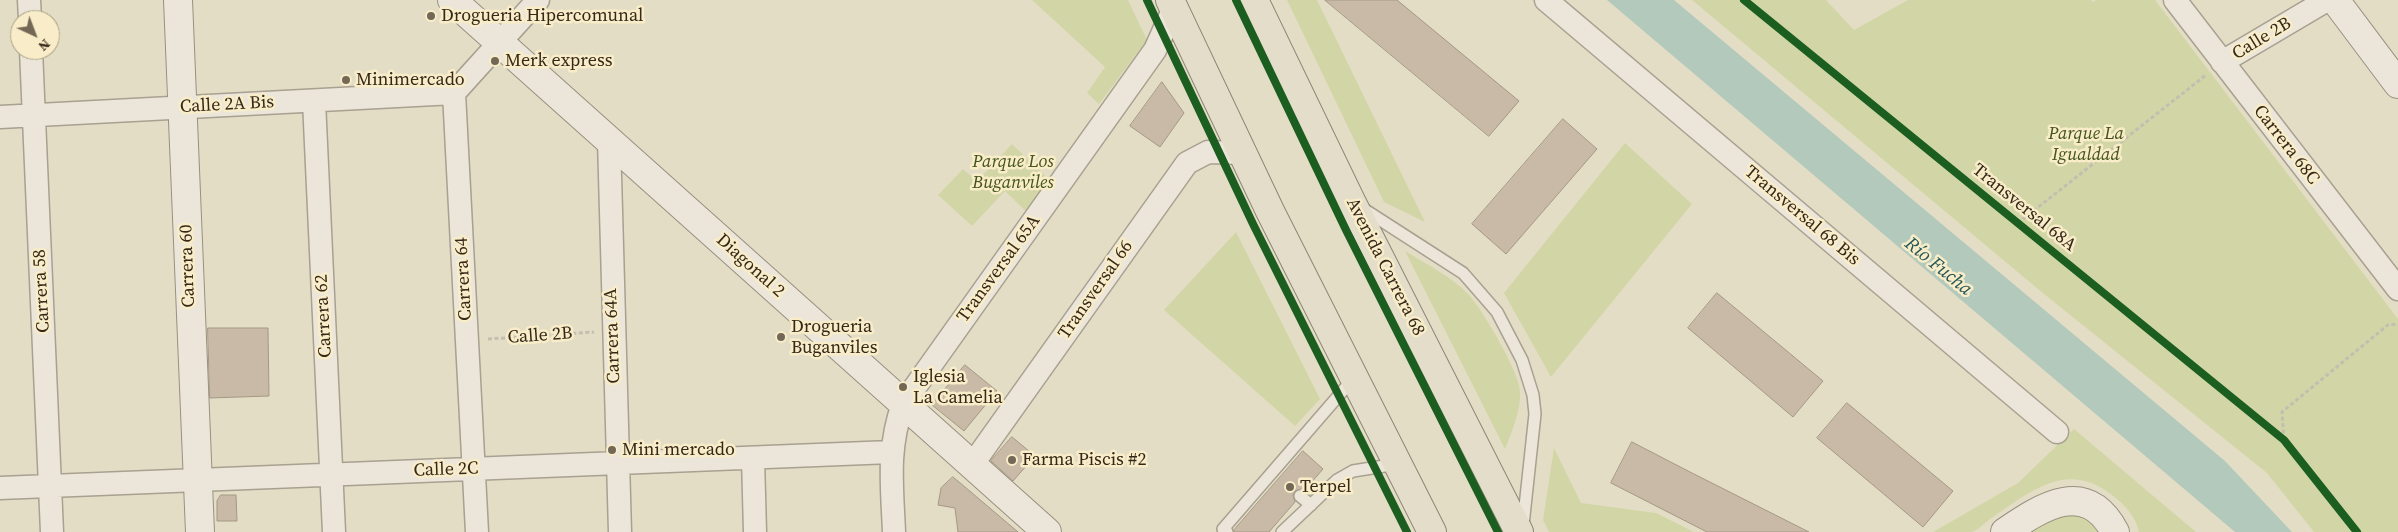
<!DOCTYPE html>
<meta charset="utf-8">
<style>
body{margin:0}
#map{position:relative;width:2398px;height:532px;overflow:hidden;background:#e4ddc5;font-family:"Source Serif 4",serif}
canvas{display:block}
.north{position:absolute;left:10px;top:10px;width:50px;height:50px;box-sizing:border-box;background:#f8edc8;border:1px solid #aa9e82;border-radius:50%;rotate:137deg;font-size:14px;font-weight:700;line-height:20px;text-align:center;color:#362819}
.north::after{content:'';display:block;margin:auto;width:18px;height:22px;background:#736755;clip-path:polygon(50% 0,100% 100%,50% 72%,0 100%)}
</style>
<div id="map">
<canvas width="2398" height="532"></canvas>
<div class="north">N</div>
</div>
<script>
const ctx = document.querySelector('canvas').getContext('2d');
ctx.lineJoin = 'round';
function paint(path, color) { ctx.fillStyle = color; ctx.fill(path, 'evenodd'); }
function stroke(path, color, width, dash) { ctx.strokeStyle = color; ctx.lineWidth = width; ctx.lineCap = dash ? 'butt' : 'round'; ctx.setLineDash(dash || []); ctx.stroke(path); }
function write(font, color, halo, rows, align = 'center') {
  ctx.font = font + ' "Source Serif 4",serif'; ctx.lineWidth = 5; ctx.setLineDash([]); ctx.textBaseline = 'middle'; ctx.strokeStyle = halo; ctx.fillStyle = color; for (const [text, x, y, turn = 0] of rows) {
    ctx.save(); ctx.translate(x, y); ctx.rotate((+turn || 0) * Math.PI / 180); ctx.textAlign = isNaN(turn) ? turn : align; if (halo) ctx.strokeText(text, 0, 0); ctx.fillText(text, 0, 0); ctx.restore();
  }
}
const green = new Path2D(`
 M1032 0H1128L1147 40 1099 104 1087 93 1105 67Z
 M1287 0H1317L1425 222 1384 202Z
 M1692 0H1826L1854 30 1908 0H2091L2093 2 2096 0H2155L2398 319V532H2314L2267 473 2044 294Z
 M1625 143 1692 204 1551 377 1504 293Z
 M1012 144 1060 190 1036 221 1005 191 972 226 938 195 963 169 977 181Z
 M1236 232 1320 399 1295 426 1164 310Z
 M1405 251C1426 264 1451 276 1468 294 1481 307 1520 373 1520 391 1521 411 1512 431 1505 449Z
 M2074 429 2196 532H2139C2136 517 2125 505 2113 496 2067 458 2029 493 1990 519 1985 523 1978 530 1972 532 1961 532 1944 532 1933 532L2018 483Z
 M1554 448 1581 503 1656 513 1694 532H1549L1543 520Z
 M2084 512 2107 532H2021L2035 521Z`);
const water = new Path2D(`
 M1607 0H1674L2225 461 2292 532H2235Z`);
const building = new Path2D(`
 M1325 0H1397L1519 101 1489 136Z
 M1162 82 1184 113 1160 147 1130 126Z
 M1563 119 1597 149 1506 254 1472 224Z
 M1717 293 1823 381 1793 417 1688 328Z
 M208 328H268L269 396 210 398Z
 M965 365 997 391 964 431 932 405Z
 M1847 403 1953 491 1923 527 1817 438Z
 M1012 437 1035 456 1013 481 991 461Z
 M1632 442 1690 472 1809 532H1707L1611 483Z
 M1303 451 1323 469 1305 490 1301 489 1295 491 1293 495 1295 502 1269 532H1234V530Z
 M953 477 965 487 1018 532H958L955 508 938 505 941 488Z
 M221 495H236L237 521H217V501Z`);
const path = new Path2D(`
 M2018 223 2206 75
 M488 339 594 332
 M2284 440 2282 412 2389 324 2398 325`);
const lane = new Path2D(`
 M1362 208 1463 273 1497 312 1522 360 1533 395 1535 414 1523 525
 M1300 496 1311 505
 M1227 532 1223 529 1353 379
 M1282 532 1337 480 1353 471 1397 464`);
const street = new Path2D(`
 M29 0 30 20
 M1546 0 2057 432
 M2175 0 2398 289
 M31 50 52 532
 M2222 62 2327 0
 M314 101 334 532
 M0 117 454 93
 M609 140 620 532
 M753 458 755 532
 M972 465 1187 163 1208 152 1242 153
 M0 488 891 452
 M477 532 454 93 538 0
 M894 532C892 485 887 449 903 404L1155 50 1174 8`);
const secondary = new Path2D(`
 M178 0 200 532
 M452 0 1047 532
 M2335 0 2398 84
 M2005 532C2043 506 2086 478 2115 532`);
const primary = new Path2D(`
 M1170 0 1270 211 1432 532
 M1254 0 1351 201 1519 532`);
const cycleway = new Path2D(`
 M1147 0 1253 224 1407 532
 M1236 0 1346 230 1498 532
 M1744 0 2284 440 2357 532`);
const markers = [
 [431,16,5,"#736755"],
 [495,61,5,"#736755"],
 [346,80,5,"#736755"],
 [781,337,5,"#736755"],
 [903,387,5,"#736755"],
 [612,450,5,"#736755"],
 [1012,460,5,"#736755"],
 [1290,487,5,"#736755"]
];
const poiNames = [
 ["Drogueria Hipercomunal",441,16],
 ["Merk express",505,61],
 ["Minimercado",356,80],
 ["Drogueria",791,327],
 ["Buganviles",791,348],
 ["Iglesia",913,377],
 ["La Camelia",913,398],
 ["Mini mercado",622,450],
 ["Farma Piscis #2",1022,460],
 ["Terpel",1300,487]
];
const streetNames = [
 ["Calle 2B",2262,39,-31],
 ["Calle 2A Bis",227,105,-3],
 ["Carrera 68C",2286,145,52],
 ["Transversal 68A",2024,208,39],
 ["Transversal 68 Bis",1802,216,40],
 ["Carrera 60",188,266,-92],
 ["Diagonal 2",750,266,42],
 ["Avenida Carrera 68",1385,267,63],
 ["Transversal 65A",999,269,-54],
 ["Carrera 64",464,279,-93],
 ["Transversal 66",1096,290,-55],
 ["Carrera 58",42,291,-93],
 ["Carrera 62",324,316,-93],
 ["Calle 2B",540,336,-4],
 ["Carrera 64A",613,336,-92],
 ["Calle 2C",446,470,-2]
];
const parkNames = [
 ["Parque La",2086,134],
 ["Igualdad",2086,155],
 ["Parque Los",1013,162],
 ["Buganviles",1013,183]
];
const waterNames = [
 ["Río Fucha",1938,267,39]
];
paint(green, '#d2d6a6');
paint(water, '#b3c9bc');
paint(building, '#c8baa6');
stroke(building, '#a49885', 1);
stroke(lane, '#a8a090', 14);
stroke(street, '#a8a090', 25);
stroke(secondary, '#989080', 30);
stroke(primary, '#8d8677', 30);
stroke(path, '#c3beb0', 3, [4, 2.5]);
stroke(lane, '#ebe6d9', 11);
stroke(street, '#ebe6d9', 22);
stroke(secondary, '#ebe6d9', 28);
stroke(primary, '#e3ddc9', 28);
stroke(cycleway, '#1b5e20', 8);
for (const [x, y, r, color] of markers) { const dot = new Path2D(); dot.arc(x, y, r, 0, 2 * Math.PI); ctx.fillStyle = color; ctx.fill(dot); stroke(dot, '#f8edc8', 2); }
write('18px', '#362819', '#f8edc8', poiNames, 'left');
write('18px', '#362819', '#f8edc8', streetNames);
write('italic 18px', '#44541d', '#f8edc8', parkNames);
write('italic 19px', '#265757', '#f8edc8', waterNames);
</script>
